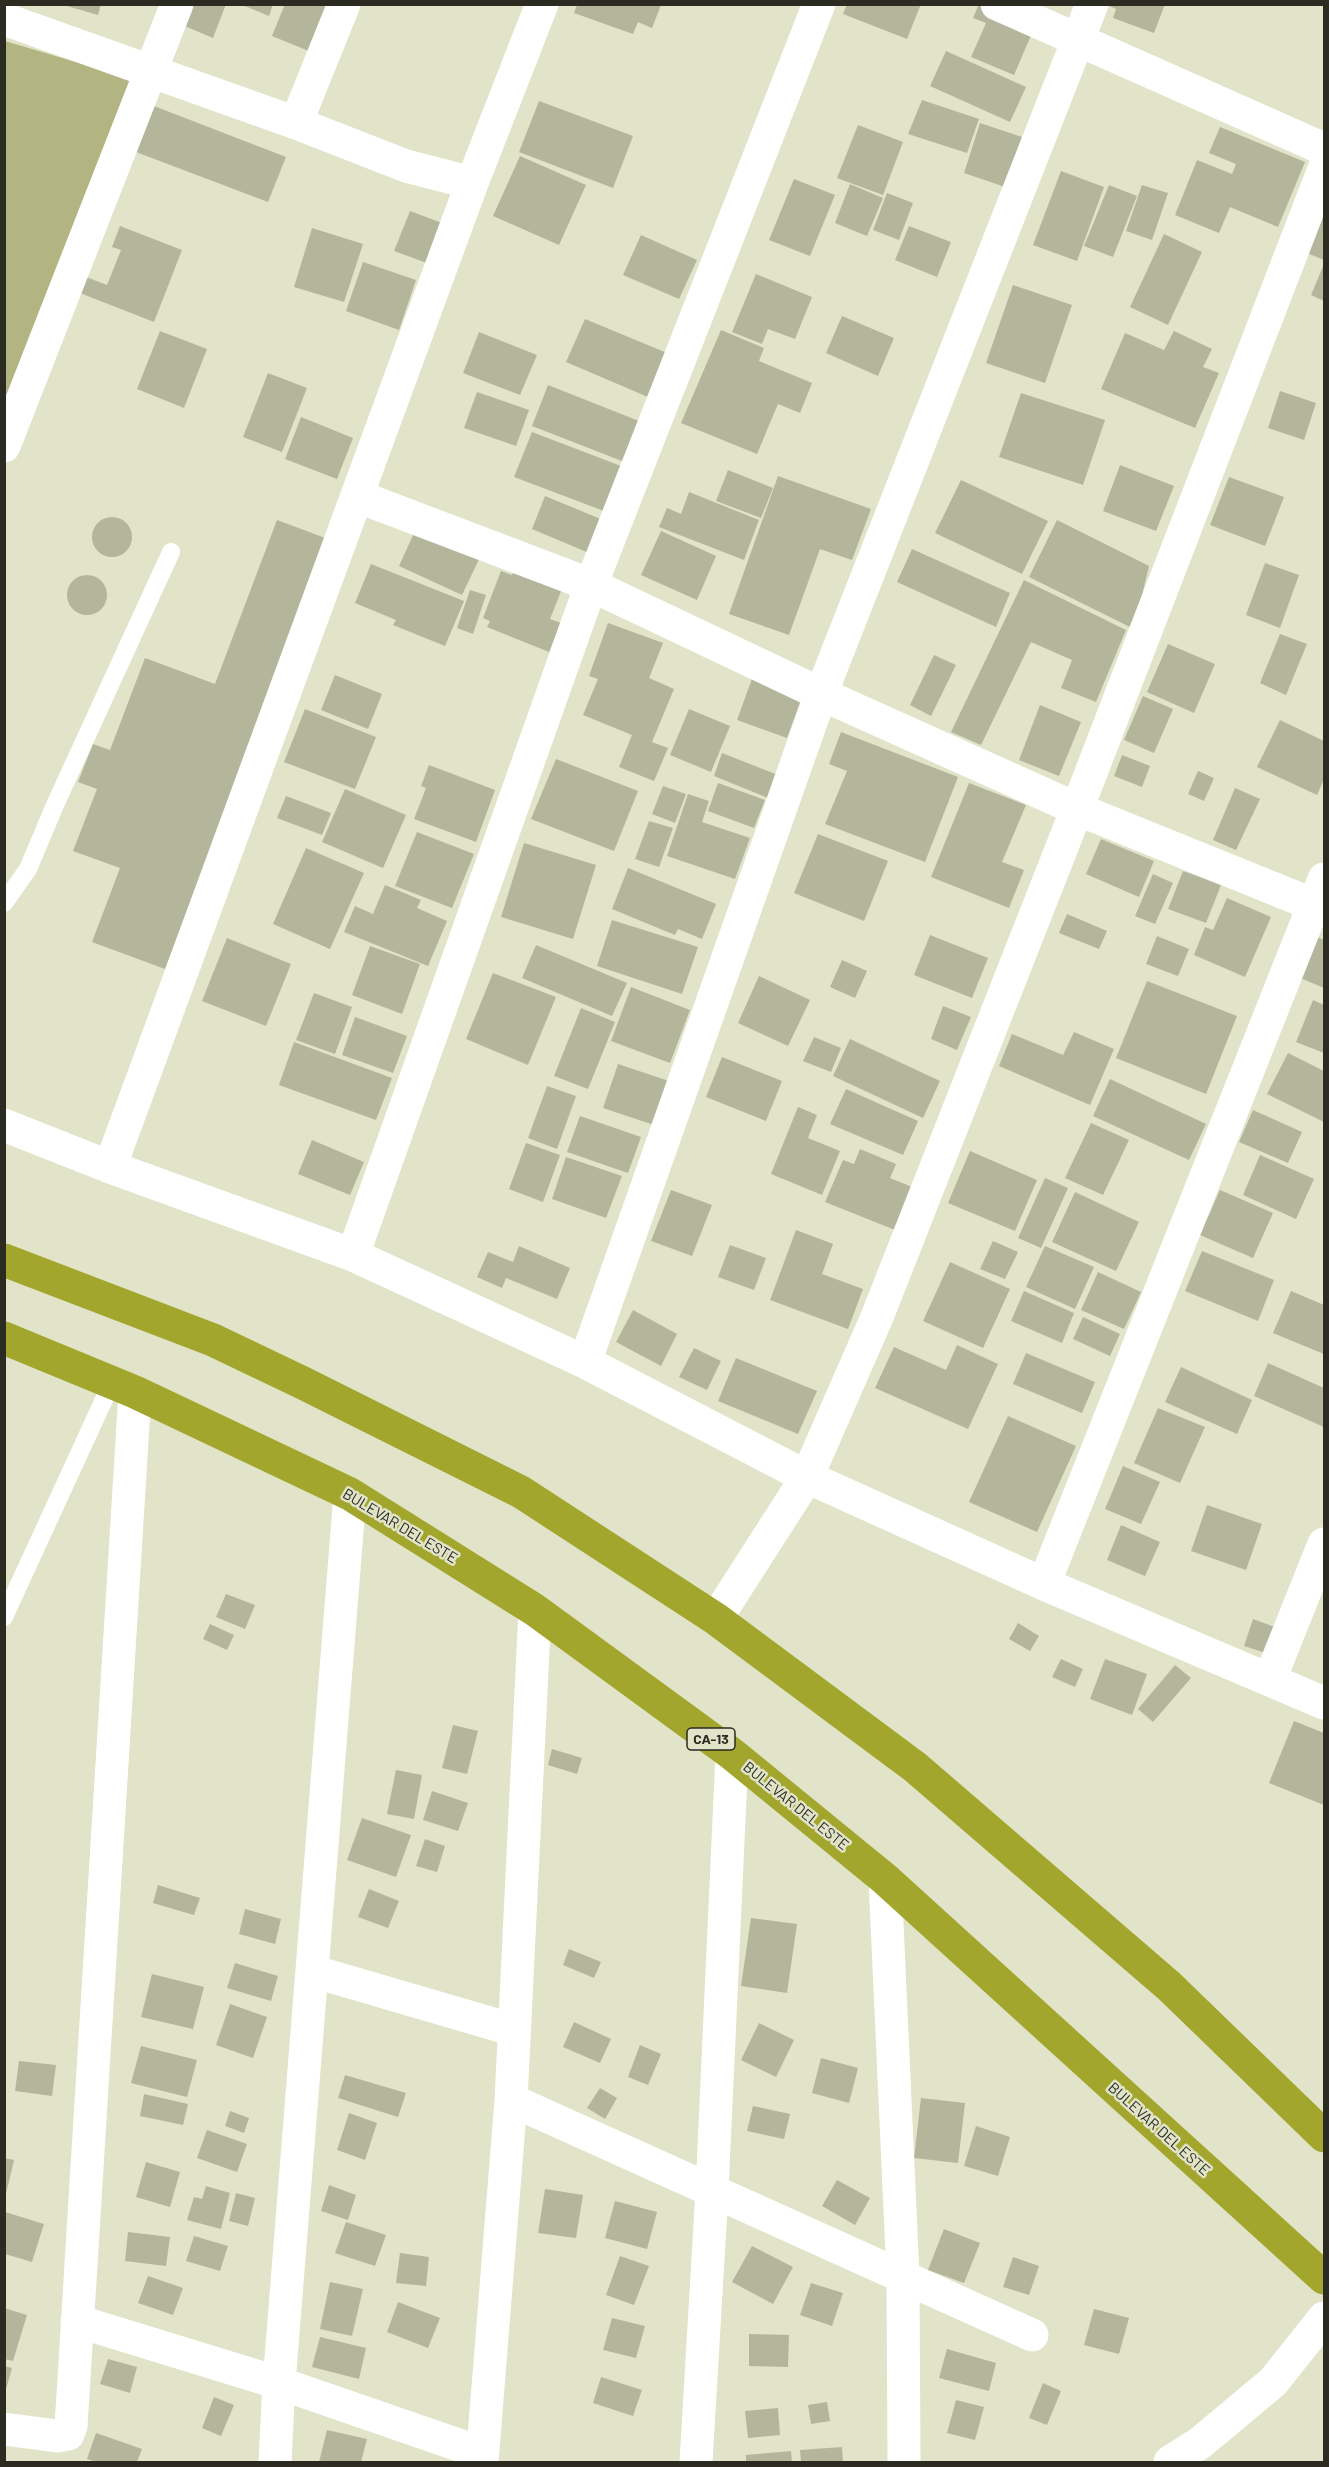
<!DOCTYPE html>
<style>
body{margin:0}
#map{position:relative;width:1329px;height:2467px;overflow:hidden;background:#e1e4c8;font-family:Barlow,sans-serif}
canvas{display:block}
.frame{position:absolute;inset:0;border:6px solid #2b2b21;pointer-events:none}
</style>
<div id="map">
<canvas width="1329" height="2467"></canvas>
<div class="frame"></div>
</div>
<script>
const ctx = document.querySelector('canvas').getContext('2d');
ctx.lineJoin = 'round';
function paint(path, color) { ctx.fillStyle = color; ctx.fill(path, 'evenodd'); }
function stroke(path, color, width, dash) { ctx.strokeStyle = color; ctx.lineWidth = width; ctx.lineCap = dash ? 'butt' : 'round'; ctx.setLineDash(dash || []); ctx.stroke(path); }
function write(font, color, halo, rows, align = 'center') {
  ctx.font = font + ' Barlow,sans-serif'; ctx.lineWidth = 5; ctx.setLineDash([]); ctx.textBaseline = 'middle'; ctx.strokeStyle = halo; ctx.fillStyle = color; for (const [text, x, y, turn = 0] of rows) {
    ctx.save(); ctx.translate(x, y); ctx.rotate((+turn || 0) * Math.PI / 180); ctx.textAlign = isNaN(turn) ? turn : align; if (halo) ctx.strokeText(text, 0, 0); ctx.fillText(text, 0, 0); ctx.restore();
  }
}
const green = new Path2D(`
 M5 41 133 79 5 401Z`);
const building = new Path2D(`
 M60 4H101L98 15Z
 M187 4H226L213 38 180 24Z
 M240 4H273L269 16Z
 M285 4H336L316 54 272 36Z
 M847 4H921L907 39 843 14Z
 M979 4H990L1036 24 1014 75 971 57 986 23 973 18Z
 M1105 4H1165L1154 33 1113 18 1116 9Z
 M577 5H661L652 28 638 22 633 34 574 13Z
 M946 51 1026 87 1010 122 930 86Z
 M922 100 979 119 967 153 908 134Z
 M539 101 633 136 613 188 519 152Z
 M154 106 286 157 268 202 136 152Z
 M980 123 1022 137 1005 187 964 173Z
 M858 125 903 142 883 195 837 178Z
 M1220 127 1305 162 1278 227 1230 207 1219 233 1175 215 1197 160 1232 174 1236 164 1209 153Z
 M520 156 586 185 559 245 493 216Z
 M1061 171 1104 187 1077 261 1033 245Z
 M794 179 835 195 810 256 769 240Z
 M850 184 883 198 867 236 835 223Z
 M1109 185 1137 196 1113 257 1084 246Z
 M1142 185 1168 193 1152 240 1126 231Z
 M887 193 913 203 899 240 873 230Z
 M410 211 450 226 435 266 394 251Z
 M1324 212V260L1307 253Z
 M120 226 182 250 154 322 80 293 86 277 107 285 121 250 112 247Z
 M909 226 951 242 937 277 895 260Z
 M312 228 363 244 344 302 294 287Z
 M1164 234 1202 252 1168 325 1130 307Z
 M641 235 697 260 679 299 623 275Z
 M363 262 416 280 399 330 346 311Z
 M1324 264V301L1311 295Z
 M756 274 812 297 795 339 768 329 762 344 732 332Z
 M1013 285 1072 305 1045 383 986 363Z
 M842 316 894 338 878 376 826 353Z
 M585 319 667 353 648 397 566 362Z
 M721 330 764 348 759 361 812 383 800 413 778 404 757 454 681 423Z
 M160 331 207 349 184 408 137 389Z
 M1174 331 1212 349 1203 367 1219 373 1195 428 1101 389 1125 333 1164 350Z
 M479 332 537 355 520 395 463 373Z
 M268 373 307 388 282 452 243 437Z
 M548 385 644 423 627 463 532 426Z
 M1280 391 1316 403 1304 440 1268 428Z
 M477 392 529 410 516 446 464 428Z
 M1021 393 1105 420 1083 485 999 457Z
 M301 417 353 438 337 479 285 459Z
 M532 432 621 466 604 511 514 477Z
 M1120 465 1174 486 1156 531 1103 511Z
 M728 470 773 488 761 518 716 501Z
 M778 476 871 509 852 560 820 549 789 635 729 614Z
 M1229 477 1284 497 1265 546 1210 525Z
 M961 480 1048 521 1022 574 935 533Z
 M689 492 759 520 744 560 659 527 667 508 681 514Z
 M545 496 603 520 589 553 532 529Z
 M92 537a20 20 0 1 1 40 0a20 20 0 1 1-40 0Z
 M277 520 328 539 165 969 92 942 120 868 73 851 97 789 78 782 93 744 110 750 145 658 215 684Z
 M1057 520 1149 566 1134 629 1029 577Z
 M419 522 483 551 462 595 399 566Z
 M661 531 716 556 697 600 641 575Z
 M912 549 1010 593 996 627 897 582Z
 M1265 563 1299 575 1280 628 1246 615Z
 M371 564 464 601 445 646 393 625 396 620 355 603Z
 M514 570 562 589 550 619 561 623 549 652 487 627 490 621 483 618 501 571 512 575Z
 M67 595a20 20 0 1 1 40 0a20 20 0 1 1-40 0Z
 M1024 580 1126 630 1096 702 1061 688 1072 660 1031 642 981 745 951 732Z
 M470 590 486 595 473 634 457 628Z
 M608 623 663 643 649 678 674 689 652 742 668 748 654 781 619 767 632 735 583 715 598 679 589 676Z
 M1280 634 1307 644 1286 695 1260 683Z
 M1168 644 1215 664 1194 713 1147 692Z
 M934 655 956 665 931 716 910 705Z
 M335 675 382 694 368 729 321 710Z
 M753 676 803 694 787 738 737 720Z
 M1143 696 1173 709 1154 753 1124 740Z
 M1040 705 1081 722 1059 776 1019 760Z
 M305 709 376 737 355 789 284 762Z
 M689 709 730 726 711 772 670 755Z
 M1280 720 1324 741V779L1317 795 1257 767Z
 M841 732 958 777 925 862 825 824 847 771 829 764Z
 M722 753 778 775 768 798 714 776Z
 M1122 755 1150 766 1142 787 1114 776Z
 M556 759 638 791 614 851 531 819Z
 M429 765 495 790 476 842 414 819 426 788 421 786Z
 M1198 771 1214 778 1204 801 1188 794Z
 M718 783 765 800 754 828 708 811Z
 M969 783 1026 805 1002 862 1024 870 1009 908 931 877Z
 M663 786 686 794 675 823 652 814Z
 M1235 788 1260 799 1236 850 1213 840Z
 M345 789 406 815 383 868 322 842Z
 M688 794 709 801 702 822 750 838 735 879 667 856Z
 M286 796 331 813 322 835 277 818Z
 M649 821 673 828 659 867 635 859Z
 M417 832 474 854 452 908 395 886Z
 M818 834 888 861 864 921 794 893Z
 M1101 839 1154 861 1139 897 1086 874Z
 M524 843 596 865 573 939 501 917Z
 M306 848 364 873 330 949 273 924Z
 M628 868 716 904 702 939 678 929 675 935 612 909Z
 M1183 871 1221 885 1206 923 1168 909Z
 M1153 874 1173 883 1155 924 1135 916Z
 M385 885 421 900 417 908 447 921 428 966 344 932 355 906 373 914Z
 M1227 898 1271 917 1245 977 1194 955 1205 927 1213 930Z
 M1067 914 1107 931 1099 949 1059 933Z
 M612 920 698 947 682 994 597 966Z
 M930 935 988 958 972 998 914 975Z
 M1157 936 1189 949 1178 976 1146 964Z
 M1315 936 1324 940V988L1298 977Z
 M227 938 291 964 266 1026 202 1001Z
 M536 945 627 983 612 1016 522 978Z
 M370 946 420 964 402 1014 352 995Z
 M842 960 867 971 855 998 830 987Z
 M493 973 556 997 528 1065 466 1039Z
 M759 976 810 1000 788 1046 738 1023Z
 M1147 981 1237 1016 1206 1094 1116 1058Z
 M631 987 690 1010 670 1063 611 1041Z
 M314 993 352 1007 335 1054 296 1040Z
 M1313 1000 1324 1005V1053L1296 1042Z
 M943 1006 971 1017 957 1050 931 1039Z
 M581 1008 615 1022 588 1089 554 1076Z
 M355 1017 407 1036 393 1073 342 1055Z
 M1074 1032 1114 1049 1090 1105 999 1066 1012 1034 1063 1055Z
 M814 1037 841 1048 831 1072 803 1061Z
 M850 1039 940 1081 923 1118 833 1076Z
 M294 1042 392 1078 376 1120 279 1085Z
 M1288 1053 1324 1071V1122L1267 1094Z
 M722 1057 782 1081 766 1121 706 1097Z
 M618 1064 669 1081 654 1125 603 1108Z
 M1110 1079 1206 1124 1189 1160 1093 1116Z
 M547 1086 576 1096 557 1149 528 1138Z
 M846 1089 918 1121 903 1155 830 1124Z
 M798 1107 817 1115 808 1138 840 1151 822 1195 771 1174Z
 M1253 1110 1302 1132 1288 1163 1239 1142Z
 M580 1116 641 1137 628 1173 567 1152Z
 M1091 1123 1129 1140 1103 1195 1065 1178Z
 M312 1140 364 1162 350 1195 298 1174Z
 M526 1143 560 1155 543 1202 509 1189Z
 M860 1149 896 1164 890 1178 912 1187 895 1230 825 1202 843 1160 854 1164Z
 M970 1151 1037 1180 1015 1231 948 1203Z
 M1260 1155 1314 1179 1296 1219 1243 1195Z
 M566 1157 622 1176 606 1218 552 1199Z
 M1045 1178 1068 1188 1041 1248 1018 1238Z
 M671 1190 712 1205 692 1256 651 1241Z
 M1220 1190 1273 1213 1253 1258 1200 1235Z
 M1075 1192 1139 1222 1116 1271 1052 1242Z
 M796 1230 833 1244 822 1274 863 1289 848 1329 770 1300Z
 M993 1241 1018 1252 1005 1279 980 1269Z
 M730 1245 766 1258 754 1290 718 1277Z
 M519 1246 570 1268 557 1299 506 1278 502 1288 477 1277 488 1252 513 1262Z
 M1045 1246 1094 1267 1075 1309 1026 1287Z
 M1202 1251 1274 1280 1258 1321 1185 1291Z
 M950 1262 1010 1289 983 1348 923 1321Z
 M1098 1272 1141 1292 1124 1329 1081 1310Z
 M1024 1291 1074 1313 1062 1343 1011 1321Z
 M1291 1291 1324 1305V1354L1273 1333Z
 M633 1310 677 1334 661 1366 616 1342Z
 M1083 1317 1120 1334 1110 1356 1073 1339Z
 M957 1345 998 1364 968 1429 875 1388 894 1347 946 1370Z
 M694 1348 721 1361 707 1390 679 1377Z
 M1026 1353 1095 1382 1082 1413 1013 1384Z
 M736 1358 817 1391 798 1434 718 1401Z
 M1268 1363 1324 1388V1427L1254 1396Z
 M1181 1367 1252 1400 1237 1434 1165 1402Z
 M1158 1408 1205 1427 1180 1483 1134 1463Z
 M1008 1416 1076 1446 1037 1532 969 1502Z
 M1123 1466 1160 1482 1141 1524 1105 1509Z
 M1207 1505 1262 1524 1246 1570 1191 1551Z
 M1121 1525 1160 1542 1145 1576 1107 1560Z
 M226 1594 255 1605 245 1629 216 1617Z
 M1253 1619 1280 1629 1272 1655 1244 1646Z
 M1018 1623 1039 1636 1030 1651 1009 1639Z
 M210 1624 234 1635 227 1650 203 1639Z
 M1061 1659 1083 1669 1075 1687 1052 1677Z
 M1105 1659 1147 1674 1132 1715 1090 1699Z
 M1175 1665 1191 1678 1153 1722 1138 1709Z
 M1294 1721 1324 1733V1805L1269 1783Z
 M453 1725 478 1731 467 1774 442 1768Z
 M552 1749 582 1758 577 1774 548 1765Z
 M396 1770 422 1775 414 1819 387 1814Z
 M432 1791 468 1803 458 1831 423 1820Z
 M362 1818 411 1835 396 1877 347 1860Z
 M425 1839 445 1846 437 1872 416 1866Z
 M158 1885 200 1898 194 1915 153 1903Z
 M369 1889 399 1901 388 1928 358 1917Z
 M245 1909 281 1919 275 1944 239 1934Z
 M751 1918 797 1924 787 1993 741 1986Z
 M569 1949 601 1962 594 1978 563 1965Z
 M235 1963 278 1976 271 2001 227 1988Z
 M152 1974 204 1987 193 2029 141 2017Z
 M230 2004 267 2017 253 2058 216 2045Z
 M574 2022 611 2039 600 2063 563 2047Z
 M759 2023 794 2040 776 2077 741 2060Z
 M640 2045 661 2054 648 2085 628 2077Z
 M141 2046 197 2060 187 2097 131 2083Z
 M821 2058 858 2068 849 2103 812 2093Z
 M19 2061 56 2065 52 2096 15 2091Z
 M345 2075 406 2093 398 2117 338 2098Z
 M600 2088 617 2098 605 2119 587 2108Z
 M144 2094 188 2104 183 2125 140 2116Z
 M921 2098 965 2103 958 2163 914 2158Z
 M753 2106 790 2114 784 2139 747 2131Z
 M230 2111 249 2118 244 2133 225 2126Z
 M349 2113 377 2123 365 2160 337 2150Z
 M976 2126 1010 2137 998 2176 964 2166Z
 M207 2130 247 2144 237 2172 197 2158Z
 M4 2158 14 2160 5 2198 4 2197Z
 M146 2162 180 2172 170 2207 136 2197Z
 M837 2180 870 2198 855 2225 822 2206Z
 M329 2185 356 2195 348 2220 321 2211Z
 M206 2186 230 2193 221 2229 187 2220 194 2197 202 2199Z
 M545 2189 583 2195 576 2238 538 2233Z
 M236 2193 255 2198 248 2226 229 2221Z
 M615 2201 657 2212 647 2249 605 2238Z
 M5 2212 44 2224 32 2262 5 2254Z
 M346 2222 386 2235 375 2266 335 2253Z
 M944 2229 980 2243 964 2283 928 2270Z
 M128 2232 170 2237 166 2266 125 2261Z
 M194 2236 228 2246 220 2271 186 2261Z
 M752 2246 793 2267 773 2304 732 2282Z
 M400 2253 429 2257 426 2286 396 2283Z
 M620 2256 649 2266 634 2305 606 2295Z
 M1013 2257 1039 2266 1029 2295 1003 2287Z
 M148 2276 183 2288 173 2315 138 2303Z
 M330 2282 363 2289 352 2336 320 2329Z
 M811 2283 843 2293 832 2326 800 2315Z
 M398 2302 440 2318 428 2348 387 2332Z
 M4 2308 27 2315 13 2361 4 2359Z
 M1094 2309 1129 2318 1119 2354 1084 2345Z
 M612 2318 645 2326 636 2358 603 2350Z
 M749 2334 789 2335 788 2367 749 2366Z
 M320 2337 366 2348 359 2379 312 2367Z
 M947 2349 996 2363 989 2391 939 2378Z
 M108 2359 137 2367 130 2393 100 2384Z
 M4 2366 12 2368 5 2393H4Z
 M601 2377 642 2390 633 2416 593 2403Z
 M1043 2383 1061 2391 1047 2425 1029 2418Z
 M214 2397 234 2405 221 2436 202 2428Z
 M956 2400 984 2407 975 2440 947 2433Z
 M827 2402 830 2421 811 2424 808 2405Z
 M778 2408 780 2435 748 2438 745 2411Z
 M327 2430 367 2439 361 2462H319Z
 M96 2433 142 2449 137 2462H97L87 2459Z
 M842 2447 843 2462H801L800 2450Z
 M791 2451 792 2462H746V2455Z`);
const lane = new Path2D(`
 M4 903 28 869 55 805 171 552
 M4 1617 112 1382`);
const street = new Path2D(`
 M997 4 1324 149
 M4 19 296 123 406 166 472 183
 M296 123 344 4
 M4 446 177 4
 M357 496 591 585 821 694 1077 809 1324 909
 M4 1125 110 1167 353 1255 585 1362 807 1477 1044 1584 1324 1703
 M110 1167 472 183 542 4
 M353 1255 591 585 819 4
 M585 1362 821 694 1092 4
 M1044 1584 1324 879
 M716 1619 807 1477 877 1317 1077 809 1324 169
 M1270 1679 1324 1544
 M885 1879 903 2276 904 2462
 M312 1971 514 2030
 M511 2100 1032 2335
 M77 2321 279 2383 482 2453
 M4 2429 57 2436 68 2434 71 2426 135 1392
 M275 2462 279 2383 350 1494
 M482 2462 511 2100 535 1610
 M696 2462 712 2191 732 1754
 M1170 2462 1200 2443 1273 2382 1324 2318`);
const highway = new Path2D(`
 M4 1260 213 1340 303 1383 521 1492 716 1619 915 1767 1169 1986 1324 2136
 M4 1338 135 1392 350 1494 535 1610 732 1754 885 1879 1324 2278`);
const shields = [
 [711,1739,48]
];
const shieldNames = [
 ["CA-13",711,1739]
];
const streetNames = [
 ["BULEVAR DEL ESTE",400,1526,31],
 ["BULEVAR DEL ESTE",796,1806,39],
 ["BULEVAR DEL ESTE",1159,2129,42]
];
paint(green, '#b2b581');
paint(building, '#b4b69b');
stroke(lane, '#fff', 18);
stroke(street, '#fff', 33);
stroke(highway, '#a3a62d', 33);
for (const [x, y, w] of shields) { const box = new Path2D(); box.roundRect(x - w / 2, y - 11, w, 22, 4.5); ctx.fillStyle = '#e1e4c8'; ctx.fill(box); stroke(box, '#2b2b21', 1.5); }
write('bold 14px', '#2b2b21', null, shieldNames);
write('15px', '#2b2b21', '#e1e4c8', streetNames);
</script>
